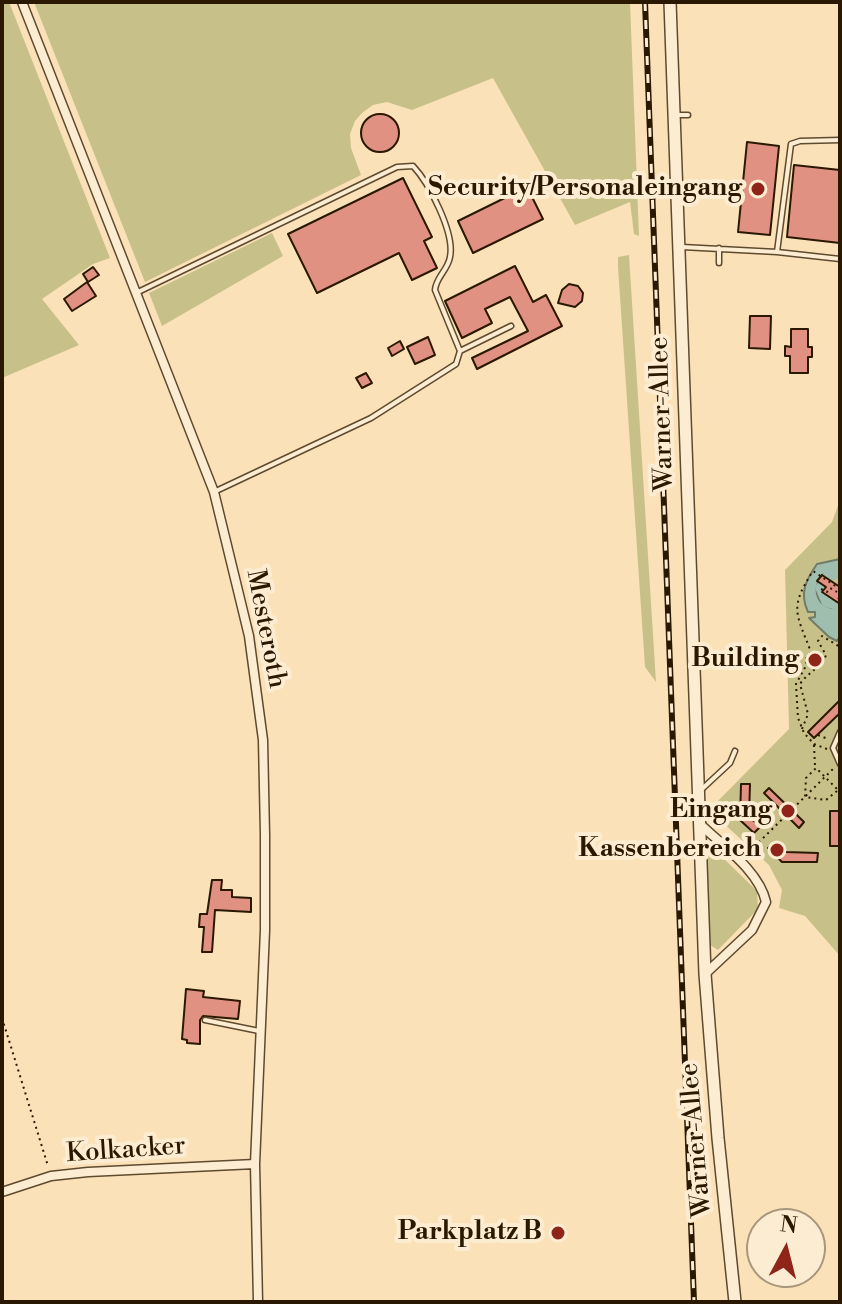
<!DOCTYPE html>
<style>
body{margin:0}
#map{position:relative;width:842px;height:1304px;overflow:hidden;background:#fbe1b8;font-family:"Libre Bodoni",serif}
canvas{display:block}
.frame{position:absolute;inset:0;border:4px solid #2a1800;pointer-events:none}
.north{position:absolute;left:746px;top:1208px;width:80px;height:80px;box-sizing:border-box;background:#fcecd1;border:2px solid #a8977d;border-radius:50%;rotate:7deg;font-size:22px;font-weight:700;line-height:32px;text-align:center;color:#2a1800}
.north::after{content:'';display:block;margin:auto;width:28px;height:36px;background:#8f2418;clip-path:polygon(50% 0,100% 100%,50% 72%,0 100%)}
</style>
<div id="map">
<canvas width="842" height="1304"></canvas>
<div class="frame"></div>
<div class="north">N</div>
</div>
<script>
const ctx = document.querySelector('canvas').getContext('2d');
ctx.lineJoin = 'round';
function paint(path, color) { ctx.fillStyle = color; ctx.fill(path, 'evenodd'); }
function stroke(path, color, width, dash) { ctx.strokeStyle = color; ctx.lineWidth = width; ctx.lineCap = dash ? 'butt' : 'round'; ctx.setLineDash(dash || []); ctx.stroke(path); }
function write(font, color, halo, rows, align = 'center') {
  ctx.font = font + ' "Libre Bodoni",serif'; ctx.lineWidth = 8; ctx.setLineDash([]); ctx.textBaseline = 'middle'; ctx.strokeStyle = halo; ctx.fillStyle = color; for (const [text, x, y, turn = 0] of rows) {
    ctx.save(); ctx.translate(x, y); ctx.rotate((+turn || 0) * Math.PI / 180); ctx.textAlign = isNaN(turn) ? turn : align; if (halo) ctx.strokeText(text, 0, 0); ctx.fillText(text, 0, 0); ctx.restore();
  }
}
const green = new Path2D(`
 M2 2H9L110 258 93 264 42 299 79 345 2 378Z
 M34 2H630L639 236 634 234 630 202 575 225 493 78 412 110 387 102 373 105 362 113 355 121 350 134 351 148 361 175 145 282Z
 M272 233 283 256 162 326 149 293Z
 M629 255 656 682 645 667 618 267V257Z
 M840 500V956L805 916 779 908 782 890 769 865 709 810 789 729 785 570 832 522Z
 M712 847 757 891 758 909 718 950 710 945 707 849Z`);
const water = new Path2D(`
 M840 559V570L822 575C810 591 819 611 840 608V636L837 641 829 637 809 618 815 617V612H808C799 593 806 580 817 564Z`);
const canal = new Path2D(`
 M840 573 829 575 821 588 827 602 840 605`);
const building = new Path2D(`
 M361 133a19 19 0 1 1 38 0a19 19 0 1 1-38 0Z
 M747 142 779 146 770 235 738 232Z
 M794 165 840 170V243L787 237Z
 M403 178 432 237 424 241 437 268 412 280 399 253 317 293 288 234Z
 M527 187 543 219 473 253 458 221Z
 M515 266 533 302 546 295 562 326 477 369 472 358 528 331 510 297 485 309 492 323 462 338 445 301Z
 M93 267 99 275 88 282 83 274Z
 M87 282 96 296 72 311 64 299Z
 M569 284 578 286 583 293 582 301 575 307 558 303 562 290Z
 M750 316H771L770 349 749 348Z
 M791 329H808V347H812V357H808V373H790V356H785V346L791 347Z
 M428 337 435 355 415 364 407 347Z
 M400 341 404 349 392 356 388 348Z
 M366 373 372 383 362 388 356 378Z
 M822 575 840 587V604L822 592 826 587 817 581Z
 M840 700V713L814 738 808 732Z
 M741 784H750L749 816 760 827 754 833 740 820Z
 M769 788 804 822 799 828 764 793Z
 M830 811H840V846H830Z
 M775 842 786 852 818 853 817 862H782L768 848Z
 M212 880H222L221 890H232V897L251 898V912L215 910 212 952H202L204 927H199L200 914H207Z
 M186 989 204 991 203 997 240 1001 238 1019 203 1016 200 1020V1044L187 1043V1040L182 1039Z`);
const path = new Path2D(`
 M821 589 827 592 830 588 837 592
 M838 599 840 597
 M802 729 808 714 800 684C808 672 822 667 826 655L818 641 822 636 840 647
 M818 735 828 739
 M814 745 815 767
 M827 749 814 744 804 733 798 718 796 684 807 664 805 660 811 652C796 613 789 608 813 571L840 589
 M837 791 826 800 805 797 806 778 816 768 840 792
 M746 855 835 767
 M2 1018 48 1166`);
const service = new Path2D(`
 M676 115H688
 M682 247 777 252 840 259
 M719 248V263
 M777 252 791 144 800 141 840 140
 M136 293 397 167 413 166C429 183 455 233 450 257 448 270 436 277 435 290L460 351
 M216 491 371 418 456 364 460 351 511 326
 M840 732 833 748 840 764
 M701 790 730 763 735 751
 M205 1020 259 1031`);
const minor = new Path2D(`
 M22 2 214 492 249 636 263 740 265 835V930L255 1164 258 1302
 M700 824C723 846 759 871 766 902L752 930 705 974
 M2 1192 51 1176 88 1172 255 1164`);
const tertiary = new Path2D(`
 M670 2 705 974 718 1138 735 1302`);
const rail = new Path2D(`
 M645 2 694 1302`);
const markers = [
 [758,189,8,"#8f2418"],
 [815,660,8,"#8f2418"],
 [788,811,8,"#8f2418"],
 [777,850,8,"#8f2418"],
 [558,1233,8,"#8f2418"]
];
const poiNames = [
 ["Security/Personaleingang",742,189],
 ["Building",799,660],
 ["Eingang",772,811],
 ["Kassenbereich",761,850],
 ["Parkplatz B",542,1233]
];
const streetNames = [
 ["Warner-Allee",663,414,-92],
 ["Mesteroth",265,629,79],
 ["Warner-Allee",697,1140,-95],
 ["Kolkacker",126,1151,-4]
];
paint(green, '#c7c189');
paint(water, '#9fbeb0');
stroke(water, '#707c6a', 2);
stroke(canal, '#9fbeb0', 11);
paint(building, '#e09181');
stroke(building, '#2a1800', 2);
stroke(service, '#5e4a2e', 7);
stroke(minor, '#5e4a2e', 11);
stroke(tertiary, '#5e4a2e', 14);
stroke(path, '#2a1800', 2, [2, 4]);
stroke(service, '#fcecd1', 4);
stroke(minor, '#fcecd1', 8);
stroke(tertiary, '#fcecd1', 11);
stroke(rail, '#2a1800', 6);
stroke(rail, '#fcecd1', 3, [9]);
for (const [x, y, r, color] of markers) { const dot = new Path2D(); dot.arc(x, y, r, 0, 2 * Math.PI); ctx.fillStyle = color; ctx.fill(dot); stroke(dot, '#fcecd1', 3); }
write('bold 26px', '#2a1800', '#fcecd1', poiNames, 'right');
write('26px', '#2a1800', '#fcecd1', streetNames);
</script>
